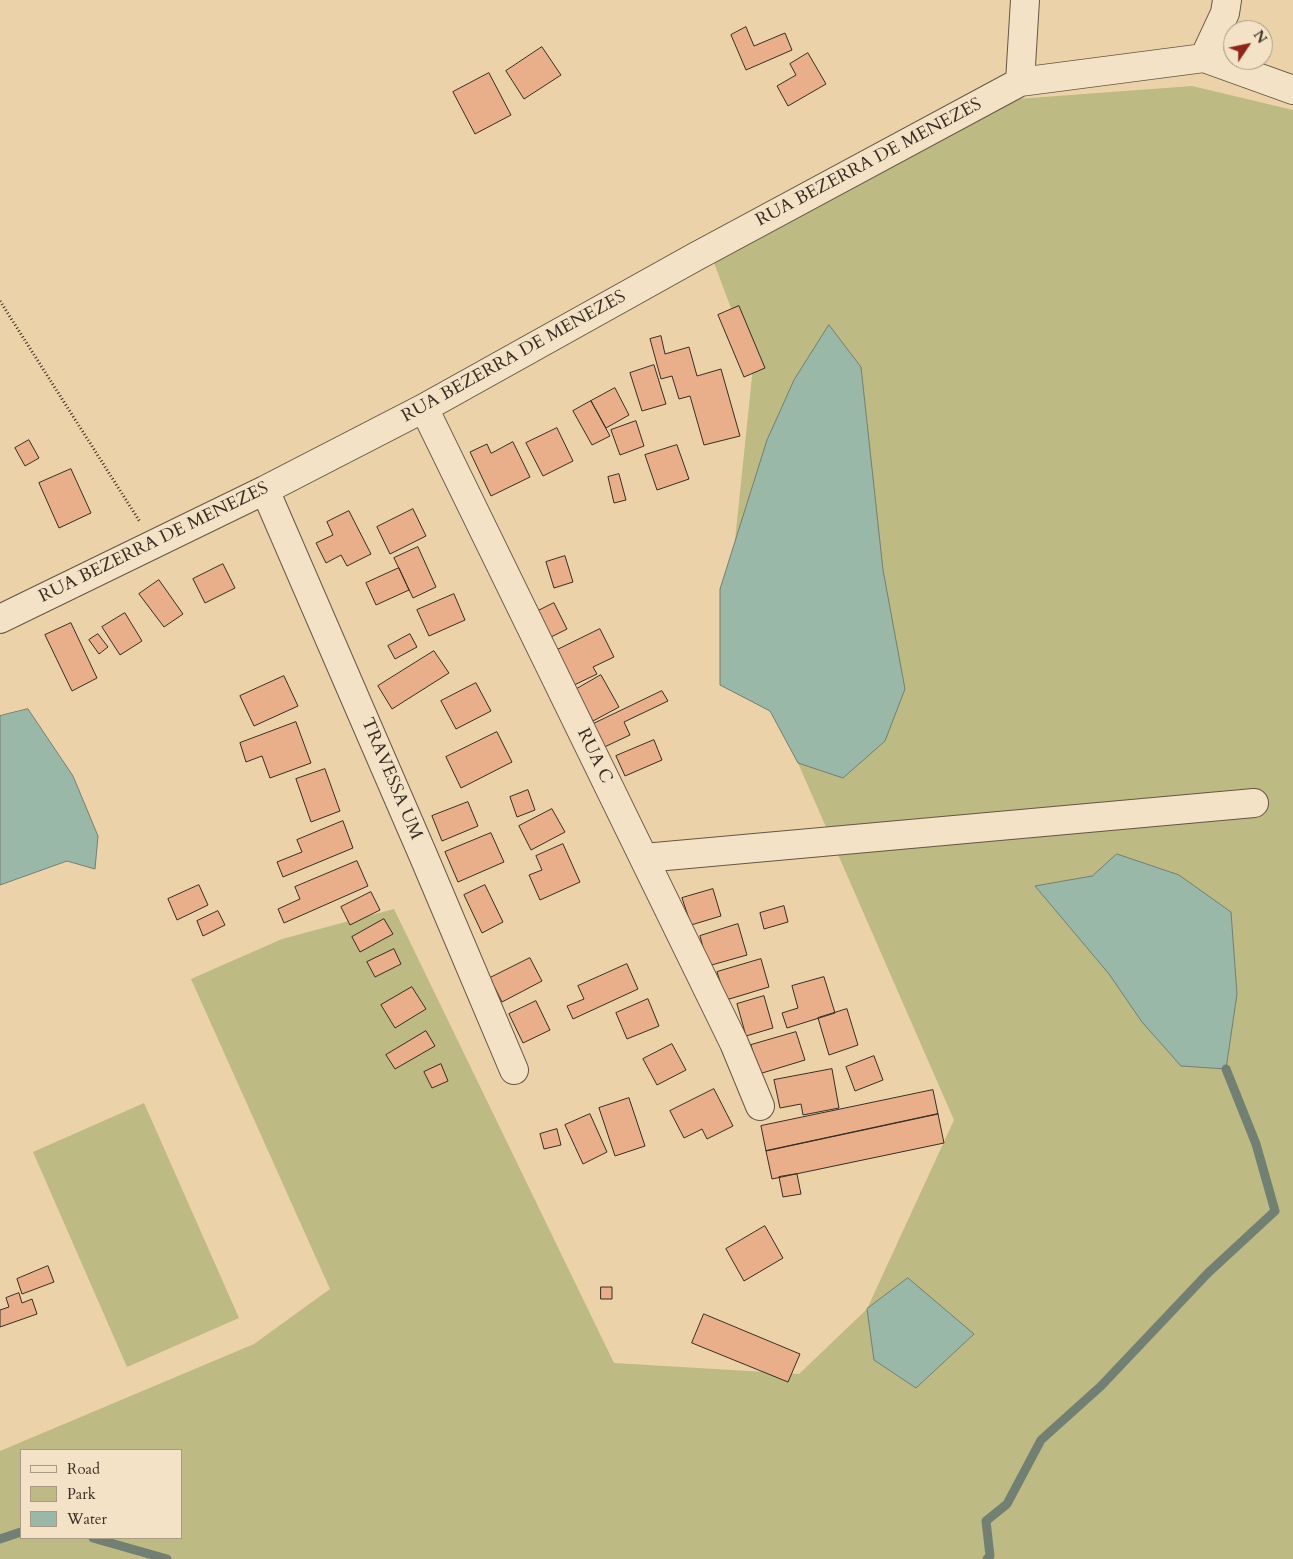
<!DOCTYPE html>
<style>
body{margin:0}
#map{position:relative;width:1293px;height:1559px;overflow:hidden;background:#ecd2a8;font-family:Cardo,serif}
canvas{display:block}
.legend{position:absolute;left:20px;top:1449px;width:162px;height:90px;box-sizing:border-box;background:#f3e2c6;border:1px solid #a89a85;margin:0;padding:6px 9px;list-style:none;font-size:15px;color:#382d24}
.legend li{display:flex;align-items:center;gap:10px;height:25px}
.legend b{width:25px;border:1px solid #a89a85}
.north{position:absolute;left:1223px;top:20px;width:50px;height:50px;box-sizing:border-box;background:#f3e2c6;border:1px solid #a89a85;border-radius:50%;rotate:56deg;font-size:14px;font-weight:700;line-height:20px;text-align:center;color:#382d24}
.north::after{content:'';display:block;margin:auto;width:18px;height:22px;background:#8f2418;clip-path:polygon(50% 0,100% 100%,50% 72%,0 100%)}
</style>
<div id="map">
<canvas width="1293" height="1559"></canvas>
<ul class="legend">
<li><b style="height:6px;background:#f3e2c6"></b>Road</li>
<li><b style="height:14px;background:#bdba84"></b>Park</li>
<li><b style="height:14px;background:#99b8a7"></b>Water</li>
</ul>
<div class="north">N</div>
</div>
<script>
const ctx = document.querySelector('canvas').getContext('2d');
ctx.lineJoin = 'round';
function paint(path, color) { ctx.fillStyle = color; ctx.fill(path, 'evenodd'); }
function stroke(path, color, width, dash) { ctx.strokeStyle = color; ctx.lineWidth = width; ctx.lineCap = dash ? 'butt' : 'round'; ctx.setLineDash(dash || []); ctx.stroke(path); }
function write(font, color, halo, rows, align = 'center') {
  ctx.font = font + ' Cardo,serif'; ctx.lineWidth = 5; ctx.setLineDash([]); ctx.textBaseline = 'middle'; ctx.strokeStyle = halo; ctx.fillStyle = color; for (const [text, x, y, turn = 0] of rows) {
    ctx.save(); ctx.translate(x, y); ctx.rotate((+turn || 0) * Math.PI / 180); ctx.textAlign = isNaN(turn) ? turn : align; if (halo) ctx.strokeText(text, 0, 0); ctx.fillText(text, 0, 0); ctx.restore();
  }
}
const green = new Path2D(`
 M1192 86 1293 110V1559H0V1451L254 1344 330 1289 191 979 282 939 394 909 614 1363 799 1374 867 1309 954 1120 798 763 770 711 720 685 753 367 713 260 1003 100ZM21 1450H181V1538H21Z
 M144 1103 239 1318 127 1367 33 1152Z`);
const water = new Path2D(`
 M829 325 861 367 883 570 905 689 885 741 843 778 798 763 770 711 720 685V589L767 440 794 380Z
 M28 709 73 776 98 836 95 869 67 861 0 885V716Z
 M1117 854 1179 875 1231 912 1237 994 1226 1069 1181 1066 1142 1022 1109 974 1035 886 1092 876Z
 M908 1278 974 1334 916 1388 874 1360 867 1309Z`);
const stream = new Path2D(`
 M93 1538 167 1559
 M0 1539 21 1532
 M987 1559 990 1556 986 1521 1007 1504 1041 1440 1101 1386 1208 1273 1275 1211 1256 1144 1226 1069`);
const building = new Path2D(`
 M746 27 754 46 785 33 792 50 746 70 731 35Z
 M542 47 561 75 524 99 506 71Z
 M808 53 826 84 788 106 777 86 796 75 790 64Z
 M489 73 511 115 475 134 453 92Z
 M739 306 765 368 744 377 718 315Z
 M661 336 665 354 689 347 697 376 721 369 740 436 704 445 690 396 679 399 672 376 661 379 650 339Z
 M654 365 666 404 642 411 630 373Z
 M615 388 629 415 606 428 591 401Z
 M591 401 610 436 592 445 573 411Z
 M636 421 644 446 620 455 611 430Z
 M557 428 573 461 543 476 526 443Z
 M29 440 39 458 25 466 15 448Z
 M513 442 530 477 491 496 470 452 487 444 491 453Z
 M677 445 689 479 657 490 645 455Z
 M71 469 91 513 59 528 39 483Z
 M619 474 626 500 614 503 608 477Z
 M413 509 426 536 390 554 377 527Z
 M349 511 371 554 347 566 341 555 326 563 316 543 333 535 327 522Z
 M418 547 436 587 413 598 394 558Z
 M565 556 573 582 554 588 546 562Z
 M223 564 235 588 205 603 193 579Z
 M399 568 409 590 376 605 366 583Z
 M159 580 183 614 164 627 139 594Z
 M454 594 465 620 429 636 417 610Z
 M554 603 567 629 545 640 532 614Z
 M125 613 142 641 120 655 102 627Z
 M71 623 97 678 72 691 45 635Z
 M600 629 614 657 593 667 597 674 568 688 551 653Z
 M98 634 108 647 99 654 89 640Z
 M410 634 417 647 395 659 388 646Z
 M434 651 449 673 392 709 378 686Z
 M601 675 619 707 593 721 575 690Z
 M284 676 298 706 254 726 240 696Z
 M476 683 491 711 456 729 441 701Z
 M662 691 668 701 624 722 630 735 598 750 587 727Z
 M296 722 311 763 270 778 262 756 246 762 240 743Z
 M497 732 512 762 461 788 446 757Z
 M654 740 662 760 625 776 616 756Z
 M325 769 340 811 311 822 296 779Z
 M528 790 535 810 517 817 510 797Z
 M468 802 478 826 442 841 432 816Z
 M552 809 565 832 531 850 519 826Z
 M343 821 353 848 283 877 277 862 302 852 297 840Z
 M491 833 504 862 458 882 445 852Z
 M563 844 580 882 540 900 529 875 542 870 536 856Z
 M357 861 368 886 284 923 278 909 300 899 295 887Z
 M199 885 208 905 177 920 168 899Z
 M485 885 503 922 482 933 464 895Z
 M713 889 721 916 691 925 682 898Z
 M371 892 380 910 350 925 341 907Z
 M784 906 788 922 764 929 760 913Z
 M218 911 225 925 203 936 197 921Z
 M384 919 393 934 360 952 352 937Z
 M738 924 747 955 708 966 700 936Z
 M394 949 401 964 375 977 367 962Z
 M530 958 542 981 502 1002 490 978Z
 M761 959 769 987 726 1000 717 972Z
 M627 964 638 989 573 1019 567 1006 584 999 578 986Z
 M824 977 835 1013 787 1028 782 1013 798 1008 792 986Z
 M412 987 426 1009 395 1028 381 1005Z
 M764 996 773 1028 746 1036 737 1004Z
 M648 999 659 1026 627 1039 616 1013Z
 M536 1001 550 1030 523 1043 509 1014Z
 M847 1009 858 1045 829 1055 818 1018Z
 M426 1031 435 1046 395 1069 386 1055Z
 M796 1032 805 1060 759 1074 751 1045Z
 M672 1044 686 1070 657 1085 643 1059Z
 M874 1056 883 1080 855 1091 846 1067Z
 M441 1064 448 1081 432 1088 424 1072Z
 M832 1069 839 1108 803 1115 801 1104 780 1108 774 1080Z
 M714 1089 733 1126 707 1139 702 1129 684 1138 670 1111Z
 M933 1090 938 1114 766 1151 761 1126Z
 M629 1098 645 1146 615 1156 599 1108Z
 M590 1114 607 1152 583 1164 565 1125Z
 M938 1114 944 1143 772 1179 766 1151Z
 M557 1129 561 1145 544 1149 540 1134Z
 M797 1174 801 1194 783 1197 779 1177Z
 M765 1226 783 1258 744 1281 726 1249Z
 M48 1266 54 1282 22 1294 17 1279Z
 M601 1287H612V1299H601Z
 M19 1293 22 1303 32 1299 37 1314 0 1327V1310L9 1307 6 1298Z
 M704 1314 800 1354 788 1382 692 1343Z`);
const path = new Path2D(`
 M0 301 140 522`);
const minor = new Path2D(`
 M1204 58 1225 13 1227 0
 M1020 82 1025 0
 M424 408 734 1043 760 1106
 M265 490 423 855 514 1070
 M0 619 265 490 424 408 695 257 1020 82 1204 58 1293 90
 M644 858 1254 803`);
const streetNames = [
 ["RUA BEZERRA DE MENEZES",869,163,-28],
 ["RUA BEZERRA DE MENEZES",514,357,-29],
 ["RUA BEZERRA DE MENEZES",154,543,-26],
 ["RUA C",594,756,64],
 ["TRAVESSA UM",391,779,67]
];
paint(green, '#bdba84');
paint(water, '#99b8a7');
stroke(water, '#728073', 1);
stroke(stream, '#728073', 9);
paint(building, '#e8af8a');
stroke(building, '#382d24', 1);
stroke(minor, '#655645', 30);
stroke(path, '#382d24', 3, [1, 2.5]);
stroke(minor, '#f3e2c6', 28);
write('18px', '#382d24', '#f3e2c6', streetNames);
</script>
